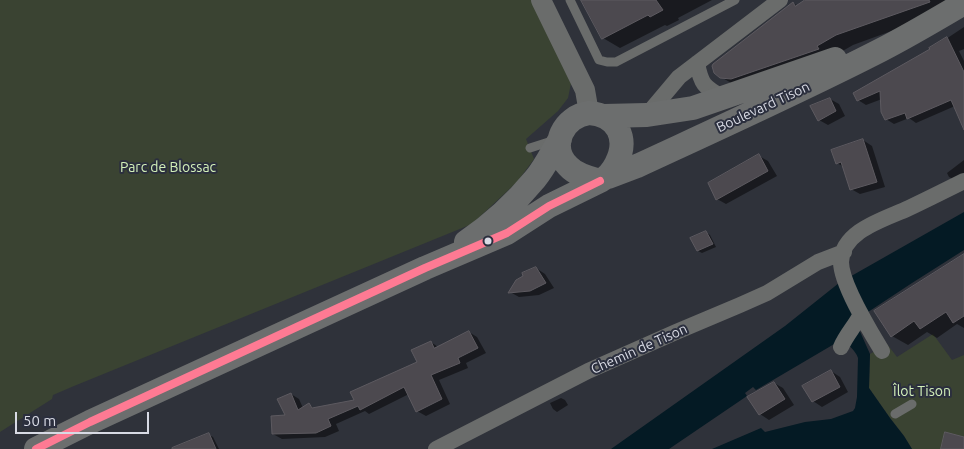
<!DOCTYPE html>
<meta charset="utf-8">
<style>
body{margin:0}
#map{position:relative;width:964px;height:449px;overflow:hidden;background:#2f323a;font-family:Ubuntu,sans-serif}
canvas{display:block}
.scale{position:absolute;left:15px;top:412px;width:134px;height:22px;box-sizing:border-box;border:2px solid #d8dae4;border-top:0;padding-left:6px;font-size:15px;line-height:18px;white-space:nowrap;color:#d8dae4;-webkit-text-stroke:4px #2b2f3e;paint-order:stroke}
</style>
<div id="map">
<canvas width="964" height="449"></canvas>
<div class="scale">50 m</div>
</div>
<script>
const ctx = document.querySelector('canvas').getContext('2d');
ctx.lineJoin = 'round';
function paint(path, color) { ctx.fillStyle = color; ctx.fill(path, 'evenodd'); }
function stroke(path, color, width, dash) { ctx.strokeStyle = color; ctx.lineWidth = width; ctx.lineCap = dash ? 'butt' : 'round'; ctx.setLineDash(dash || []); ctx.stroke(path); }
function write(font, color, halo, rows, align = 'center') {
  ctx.font = font + ' Ubuntu,sans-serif'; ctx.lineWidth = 4; ctx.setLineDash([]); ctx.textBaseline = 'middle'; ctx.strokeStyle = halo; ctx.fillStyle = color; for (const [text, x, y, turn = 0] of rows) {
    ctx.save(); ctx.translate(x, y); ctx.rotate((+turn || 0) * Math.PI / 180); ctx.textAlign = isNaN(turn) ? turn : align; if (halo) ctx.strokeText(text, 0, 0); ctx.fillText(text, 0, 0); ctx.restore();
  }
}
const green = new Path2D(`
 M0 0H533L571 83 568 98 558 111 526 139 534 159 517 182 472 224 74 386 53 395 52 399 0 432Z
 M933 334 952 360 964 355V449H912L904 436 890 418 869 388 870 354 887 344 897 357Z`);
const water = new Path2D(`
 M964 212V250L912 283 865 314 858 327 870 354 869 388 890 418 904 436 912 449H712L761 428 765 432 805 422 831 419 853 411 855 408 857 397 858 358C856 351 847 343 841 340L756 390 753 387 745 393 747 396 669 449H611L785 326 839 283Z`);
const shadow = new Path2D(`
 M583 0H712L678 18 679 20 667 26 665 25 620 48 603 38Z
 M812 0H954L919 21 853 45 834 56 738 87 721 77 793 3 798 6Z
 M964 27V49L959 51 964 61V128L955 106 916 123 909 118 894 124 886 119 882 99 866 105 858 100 931 49Z
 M830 99 839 104 845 116 828 125 819 120Z
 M863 140 872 146 885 187 860 194 851 189 844 167 837 163Z
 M759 156 768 161 777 176 726 204 717 199Z
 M964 160V179L957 181 949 177 947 173Z
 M706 232 710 235 716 247 702 253 698 251Z
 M964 256V328L957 324 937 338 927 332 908 345 892 336Z
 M536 268 545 274 554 288 539 295 519 297 510 292 525 276Z
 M469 332 477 337 486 353 466 363 468 368 439 380 450 404 426 416 417 411 409 394 369 414 365 411 336 424 339 431 325 437 282 439 273 434 287 416 291 394 299 399 303 408 309 405 316 409 356 400 418 363 431 342 438 347Z
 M831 371 840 377 848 392 822 407 813 401Z
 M774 383 783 388 794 405 769 420 760 414Z
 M561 398 565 400 568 405 557 412 553 409 550 403Z
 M209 435 213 437 219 449H198Z`);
const building = new Path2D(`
 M581 0H656L663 10 650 17 648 15 602 39Z
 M805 0H929L930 2 836 35 817 46 819 49 731 79 720 78 714 73 712 66 713 64 793 2 795 6Z
 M947 37 964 72V130L951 100 907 119 905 113 885 120 881 112 880 91 857 101 853 93 930 49 929 48Z
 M830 98 836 111 818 121 810 106Z
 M863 139 877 182 850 190 841 162 836 164 831 150Z
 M759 154 768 171 716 200 708 183Z
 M706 231 713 244 697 251 690 238Z
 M964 254V316L953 323 946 312 920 329 914 321 891 337 874 311Z
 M536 267 546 283 530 291 508 293 516 280 523 276 522 273Z
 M469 331 478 348 458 358 460 363 431 375 442 399 416 412 404 387 360 410 358 406 328 419 331 426 316 433 272 434 271 416 285 415 277 399 291 393 298 410 309 403 312 408 354 400 350 392 417 362 411 350 431 341 434 348Z
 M831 370 840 387 812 402 802 386Z
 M774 382 785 399 759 415 747 397Z
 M945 432 964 437V449H941Z
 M209 433 216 449H172V448Z`);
const service = new Path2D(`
 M570 0 599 60 607 62H616L735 0
 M530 148 555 140
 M895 414 912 404`);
const minor = new Path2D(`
 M697 63C701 84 704 87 722 97
 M647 115 679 77 780 0
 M841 347C846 335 855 326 861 314
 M882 351C870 331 841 284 841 262 842 230 886 219 909 208 928 199 946 190 964 181
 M436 449 588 371 676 332 740 305 767 293 818 262 844 252`);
const tertiary = new Path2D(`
 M541 0 585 90 589 113`);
const secondary = new Path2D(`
 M589 113C618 115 629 139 616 164 612 172 608 177 600 181 589 178 576 175 568 166 548 146 564 116 589 113Z
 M604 116 647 115 693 108 835 59
 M608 177 637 166C719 128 801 91 881 50 910 35 937 19 964 3
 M466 242C491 225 516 202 535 179 545 167 552 152 560 139
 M36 449 90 422 425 268 507 233 549 206 600 181`);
const bus1 = new Path2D(`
 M36 449 90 422 425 268 507 233 549 206 600 181`);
const markers = [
 [488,241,4.5,"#d8dae4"]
];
const streetNames = [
 ["Boulevard Tison",763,107,-25],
 ["Chemin de Tison",639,349,-24]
];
const parkNames = [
 ["Parc de Blossac",168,167],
 ["Îlot Tison",922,391]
];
paint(green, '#3a4332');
paint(water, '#041a24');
paint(shadow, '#0007');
paint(building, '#4c494f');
stroke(building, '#5d5a60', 1);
stroke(service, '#6a6c6b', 9);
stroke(minor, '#6a6c6b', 16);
stroke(tertiary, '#6a6c6b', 20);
stroke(secondary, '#6c6e6e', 24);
stroke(bus1, '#fe7a93', 8);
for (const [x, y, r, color] of markers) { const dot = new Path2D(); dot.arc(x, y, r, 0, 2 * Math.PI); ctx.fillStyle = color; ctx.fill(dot); stroke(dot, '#2b2f3e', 2); }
write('14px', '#d8dae4', '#2b2f3e', streetNames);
write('14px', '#d3f0b9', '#2b2f3e', parkNames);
</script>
